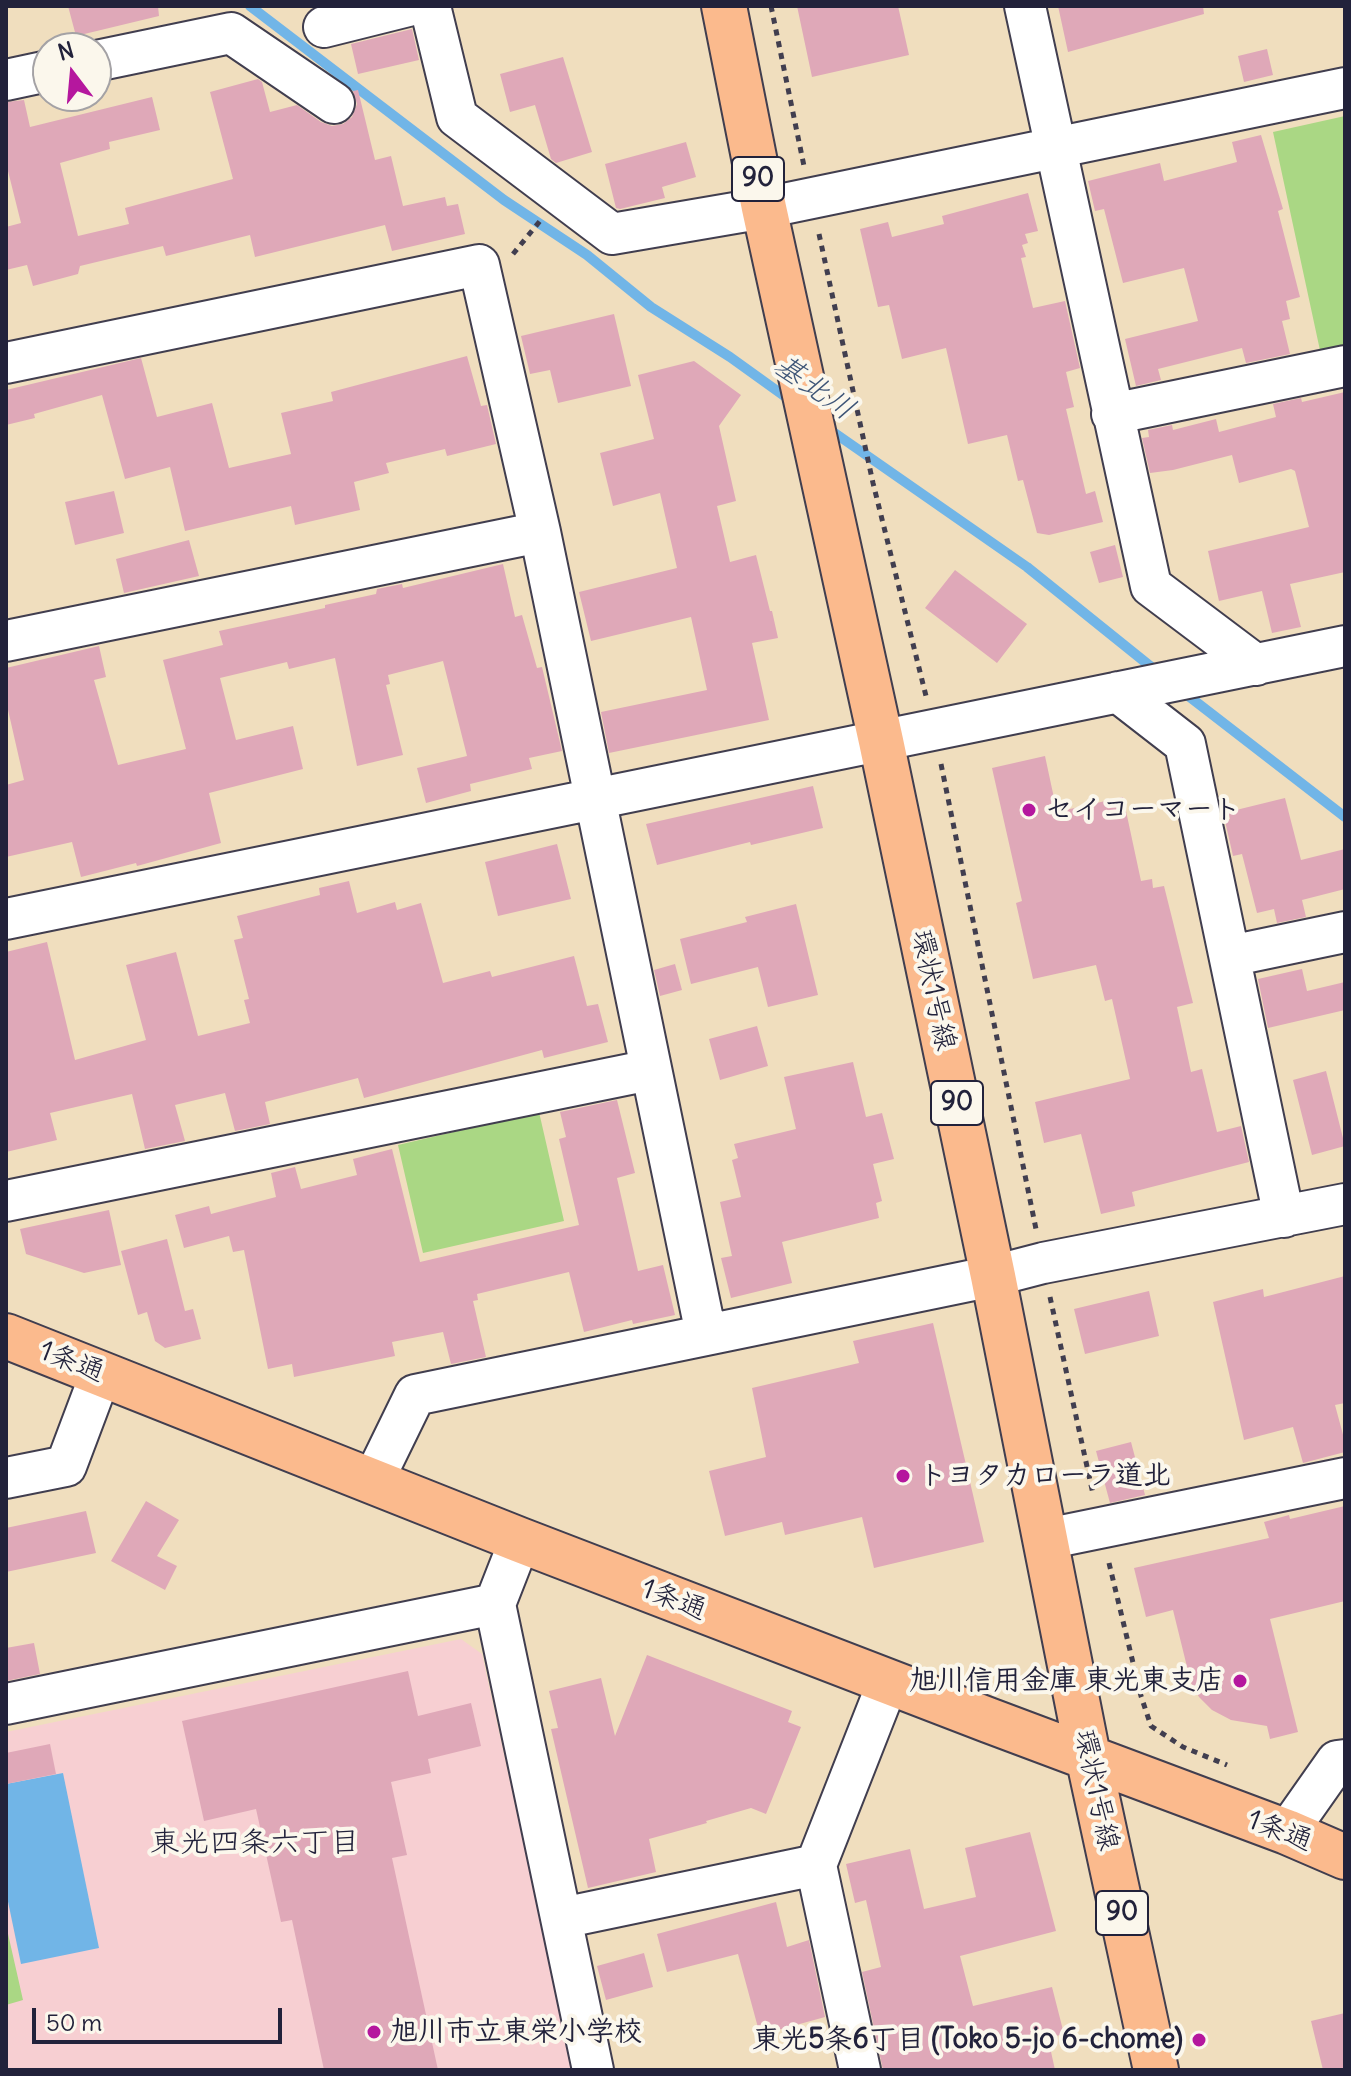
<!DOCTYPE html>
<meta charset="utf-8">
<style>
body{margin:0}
#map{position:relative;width:1351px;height:2076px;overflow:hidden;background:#f0debe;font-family:Delius,sans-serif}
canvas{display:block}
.frame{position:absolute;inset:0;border:8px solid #22223b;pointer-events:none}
.north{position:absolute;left:32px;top:32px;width:80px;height:80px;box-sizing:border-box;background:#fbf7ec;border:2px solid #a4a2a5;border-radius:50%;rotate:344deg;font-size:22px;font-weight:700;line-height:32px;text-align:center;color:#22223b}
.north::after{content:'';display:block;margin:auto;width:28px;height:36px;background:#b5179e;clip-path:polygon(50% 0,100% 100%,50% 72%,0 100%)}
.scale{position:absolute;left:32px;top:2008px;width:250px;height:36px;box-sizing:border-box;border:4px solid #22223b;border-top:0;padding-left:10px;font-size:24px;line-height:28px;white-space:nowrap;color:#22223b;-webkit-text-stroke:6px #fbf7ec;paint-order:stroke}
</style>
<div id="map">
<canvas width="1351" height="2076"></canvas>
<div class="frame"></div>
<div class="north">N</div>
<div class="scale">50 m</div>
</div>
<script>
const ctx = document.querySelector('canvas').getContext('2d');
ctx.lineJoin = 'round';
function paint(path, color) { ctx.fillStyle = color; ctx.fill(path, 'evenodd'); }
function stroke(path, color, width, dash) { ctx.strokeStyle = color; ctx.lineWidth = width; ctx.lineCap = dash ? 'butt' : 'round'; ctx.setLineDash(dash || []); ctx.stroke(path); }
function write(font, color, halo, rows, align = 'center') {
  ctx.font = font + ' Delius,"Klee One",sans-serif'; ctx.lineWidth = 8; ctx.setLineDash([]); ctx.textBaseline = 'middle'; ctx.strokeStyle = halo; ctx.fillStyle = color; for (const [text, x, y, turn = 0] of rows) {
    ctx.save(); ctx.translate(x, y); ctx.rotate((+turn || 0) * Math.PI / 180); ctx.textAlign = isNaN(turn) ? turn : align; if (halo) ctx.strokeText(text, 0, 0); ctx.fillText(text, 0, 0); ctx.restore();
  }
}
const built = new Path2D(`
 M461 1639 482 1654 573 2070H6V1732Z`);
const green = new Path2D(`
 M1345 116V350L1321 355 1273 132Z
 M539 1112 564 1221 423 1253 398 1145Z
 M6 1925 23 2000 6 2005Z`);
const water = new Path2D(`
 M63 1773 99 1948 21 1964 6 1892V1784Z`);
const stream = new Path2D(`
 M250 6 504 200 587 255 651 307 730 357 794 403
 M826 427 1027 567 1160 674
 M1182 691 1345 817`);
const building = new Path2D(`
 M68 6H158L159 16 76 36Z
 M797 6H898L909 55 812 77Z
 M1058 6H1203L1204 14 1068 52Z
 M412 29 419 60 358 74 351 44Z
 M1267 49 1273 75 1244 82 1238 56Z
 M563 57 592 152 556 163 551 159 535 105 510 112 500 74Z
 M258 79 262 82 270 112 297 105 321 122 332 126 343 124 352 117 357 104 353 91 358 90 375 160 391 156 403 206 445 197 447 206 458 204 465 234 392 251 385 225 255 257 250 235 166 256 163 246 80 266 78 274 33 286 27 265 6 270V227L21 223 6 163V102L24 100 30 127 152 97 160 130 109 142 110 149 60 163 78 236 129 224 125 208 233 179 210 92Z
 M1261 135 1283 209 1278 211 1300 297 1286 301 1290 319 1282 321 1290 354 1246 363 1242 348 1158 369 1161 380 1136 386 1125 339 1198 321 1184 268 1123 283 1104 209 1095 211 1088 181 1160 163 1164 181 1237 162 1232 142Z
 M686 142 696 177 662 187 665 198 620 209 616 208 605 164Z
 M1028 193 1038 231 1025 234 1028 243 1022 245 1026 257 1021 258 1033 308 1065 301 1080 368 1066 372 1074 407 1066 409 1086 494 1095 491 1103 522 1049 535 1037 533 1023 480 1018 481 1007 435 968 444 946 348 902 359 889 305 878 307 860 229 888 222 892 237 944 224 942 216Z
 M614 314 631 386 558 403 550 370 530 374 521 336Z
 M467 356 481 406 487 405 496 444 447 456 445 449 386 463 389 473 354 482 360 510 295 525 291 506 185 531 170 467 125 479 102 395 34 414 35 418 6 425V390L141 358 157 417 212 403 229 468 291 454 281 413 333 401 331 392Z
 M694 361 741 395 719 426 736 501 717 506 730 562 756 555 770 611H772L778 638 752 643 769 720 609 753 601 712 707 690 691 617 591 641 579 592 677 568 660 493 613 506 600 453 654 439 638 375Z
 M1345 392V572L1290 584 1301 627 1272 633 1262 591 1219 601 1208 551 1309 527 1295 471 1291 469 1239 483 1232 455 1173 470 1150 473 1142 438 1149 437 1148 430 1172 425 1173 430 1216 419 1219 432 1276 417 1273 404 1301 398 1302 402Z
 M114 491 124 533 75 545 65 502Z
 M189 540 199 576 124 593 116 559Z
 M1115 545 1123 577 1099 583 1090 552Z
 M503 564 515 617 522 615 537 668 542 667 562 751 529 758 532 769 470 784 471 791 426 803 417 768 467 756 443 661 388 675 390 684 386 685 403 755 357 766 335 658 289 669 287 662 220 678 236 740 293 726 303 769 209 793 221 843 137 866 136 863 81 877 72 842 6 857V785L24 780 6 701V668L99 646 106 677 94 680 118 765 186 749 163 660 223 645 219 631 325 608V605L376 594 377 589 402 584 403 588Z
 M955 570 1027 624 997 663 925 608Z
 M1045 756 1057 812 1123 797 1141 881 1152 879 1153 888 1164 886 1173 922 1193 1003 1177 1007 1191 1072 1202 1069 1217 1132 1241 1126 1249 1162 1132 1192 1135 1206 1101 1214 1081 1134 1044 1143 1035 1102 1130 1079 1112 999 1105 1001 1096 965 1033 979 1016 903 1022 901 992 768Z
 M813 786 823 828 751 845 750 842 657 865 646 824Z
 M1285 798 1301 860 1345 849V889L1302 900 1306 917 1277 923 1274 909 1257 913 1242 854 1233 856 1225 821 1230 819 1228 812Z
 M557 844 571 899 498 916 485 862Z
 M349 881 357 913 395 902 397 910 421 903 443 983 490 971 492 977 574 956 587 1006 598 1004 608 1042 544 1058 542 1050 364 1098 358 1078 265 1102 270 1124 235 1131 225 1093 175 1105 185 1141 145 1149 132 1094 50 1113 57 1140 6 1152V952L47 942 75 1060 146 1040 126 965 176 952 198 1036 250 1023 244 1000 249 999 234 940 243 938 237 916 320 895 319 888Z
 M796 904 818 995 768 1007 758 967 691 984 680 939 747 922 745 917Z
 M675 964 682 990 660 996 654 970Z
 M1302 969 1307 991 1345 982V1010L1268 1028 1258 979Z
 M757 1026 768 1066 720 1080 709 1039Z
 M853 1062 866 1117 882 1113 894 1159 873 1164 882 1201 876 1203 879 1218 782 1242 792 1283 731 1298 721 1258 732 1256 720 1202 741 1197 732 1160 738 1158 734 1144 796 1129 784 1077Z
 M1326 1071 1345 1146 1312 1155 1293 1080Z
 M617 1100 635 1173 617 1178 638 1271 663 1265 675 1315 633 1324 632 1320 584 1332 569 1272 477 1294 478 1300 473 1301 486 1357 451 1364 443 1332 392 1342 395 1356 294 1377 292 1364 268 1369 244 1250 233 1252 229 1236 184 1248 175 1215 209 1206 211 1214 276 1197 271 1173 295 1167 301 1189 357 1175 353 1159 392 1149 420 1262 579 1225 559 1139 566 1137 560 1112Z
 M109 1210 121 1265 84 1273 26 1254 20 1229Z
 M167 1239 185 1311 193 1309 201 1339 165 1348 155 1341 147 1312 138 1315 121 1251Z
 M1345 1276V1403L1335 1405 1345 1442V1452L1303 1463 1293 1427 1244 1440 1213 1302 1263 1289 1264 1297Z
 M1149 1291 1159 1336 1085 1354 1074 1309Z
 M933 1323 984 1542 874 1568 862 1517 785 1535 782 1522 725 1536 709 1471 766 1457 752 1388 859 1363 853 1341Z
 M1131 1442 1145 1495 1110 1503 1096 1451Z
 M146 1501 179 1520 157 1556 177 1566 165 1590 111 1561Z
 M1345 1506V1601L1270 1619 1298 1732 1270 1739 1267 1726 1231 1720 1212 1710 1199 1697 1191 1683 1173 1610 1146 1617 1134 1568 1269 1538 1264 1522 1289 1515 1290 1519Z
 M86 1511 96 1553 6 1572V1528Z
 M34 1643 40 1674 6 1681V1648Z
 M647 1655 792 1711 788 1722 801 1727 766 1814 751 1808 706 1821 707 1823 649 1839 656 1872 588 1888 551 1729 558 1728 549 1691 601 1678 615 1736Z
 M408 1671 418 1716 471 1703 481 1746 428 1759 431 1773 391 1782 407 1855 392 1858 438 2070H324L292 1920 281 1922 256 1809 204 1821 182 1721Z
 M50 1744 56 1774 6 1784V1753Z
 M1030 1832 1056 1931 960 1956 973 2006 1052 1987 1064 2034 1048 2038 1055 2070H883L862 1972 881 1967 866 1900 855 1903 846 1864 910 1849 924 1909 976 1897 965 1848Z
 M776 1902 787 1947 809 1940 825 2017 760 2035 738 1954 667 1972 657 1934Z
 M644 1953 653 1987 606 2000 597 1966Z
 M1345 2013V2070H1323L1311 2021Z`);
const path = new Path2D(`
 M771 6 804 166
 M819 234 873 483 926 696
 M513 254 540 221
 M941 764 1036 1229
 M1050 1297 1093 1494
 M1109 1563 1141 1696 1151 1726 1183 1747 1227 1765`);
const minor = new Path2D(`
 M430 6 457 117 612 234 764 208 1345 88
 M1025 6 1151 586 1256 665
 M324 27 408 6
 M96 61 231 33 334 103
 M6 80 48 71
 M6 363 479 265 540 532 706 1334
 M1112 414 1345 366
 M6 641 540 532
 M1118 692 1185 744 1284 1217
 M6 919 1345 646
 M1230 956 1345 932
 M6 1201 650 1070
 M6 1478 66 1466 101 1373
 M373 1481 415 1395 993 1276 1043 1263 1345 1204
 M1046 1539 1345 1478
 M520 1540 495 1604 593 2070
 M6 1704 495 1604
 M1287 1832 1337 1761 1345 1760
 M562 1918 816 1865
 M860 2070 816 1865 888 1682`);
const major = new Path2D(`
 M724 6 764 208 881 741 993 1276 1088 1756 1156 2070
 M6 1336 520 1540 988 1720 1287 1832 1345 1857`);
const markers = [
 [1029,810,8,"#b5179e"],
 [903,1476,8,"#b5179e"],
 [1240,1681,8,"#b5179e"],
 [374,2032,8,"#b5179e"],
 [1199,2040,8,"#b5179e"]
];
const shields = [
 [758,179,52],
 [957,1103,52],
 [1122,1913,52]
];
const shieldNames = [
 ["90",758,179],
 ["90",957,1103],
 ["90",1122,1913]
];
const poiNames = [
 ["セイコーマート",1045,810],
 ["トヨタカローラ道北",919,1476],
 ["旭川信用金庫 東光東支店",1224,1681,"right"],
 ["旭川市立東栄小学校",390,2032],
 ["東光5条6丁目 (Toko 5-jo 6-chome)",1183,2040,"right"]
];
const streetNames = [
 ["環状1号線",933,990,78],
 ["1条通",72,1362,21],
 ["1条通",674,1600,21],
 ["環状1号線",1096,1790,78],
 ["1条通",1280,1831,21]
];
const waterNames = [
 ["基北川",814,388,35]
];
const neighbourhoodNames = [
 ["東光四条六丁目",255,1843]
];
paint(built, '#f7cfd2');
paint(green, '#aad784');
paint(water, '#71b5e7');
stroke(stream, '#71b5e7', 10);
paint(building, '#dfa8b8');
stroke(minor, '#413e4f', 44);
stroke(major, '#413e4f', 48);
stroke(path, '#413e4f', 5, [6, 6]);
stroke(minor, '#fff', 40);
stroke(major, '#fbba8d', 44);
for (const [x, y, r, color] of markers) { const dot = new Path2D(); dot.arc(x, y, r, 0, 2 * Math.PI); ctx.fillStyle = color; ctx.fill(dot); stroke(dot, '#fbf7ec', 3); }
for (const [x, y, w] of shields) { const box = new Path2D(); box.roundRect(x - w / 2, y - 22, w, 44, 6); ctx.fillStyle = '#fbf7ec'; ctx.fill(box); stroke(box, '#22223b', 2); }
write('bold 26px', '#22223b', null, shieldNames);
write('bold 28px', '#22223b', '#fbf7ec', poiNames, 'left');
write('28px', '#22223b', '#fbf7ec', streetNames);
write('italic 30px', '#3e5577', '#fbf7ec', waterNames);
write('30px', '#22223b', '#fbf7ec', neighbourhoodNames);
</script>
